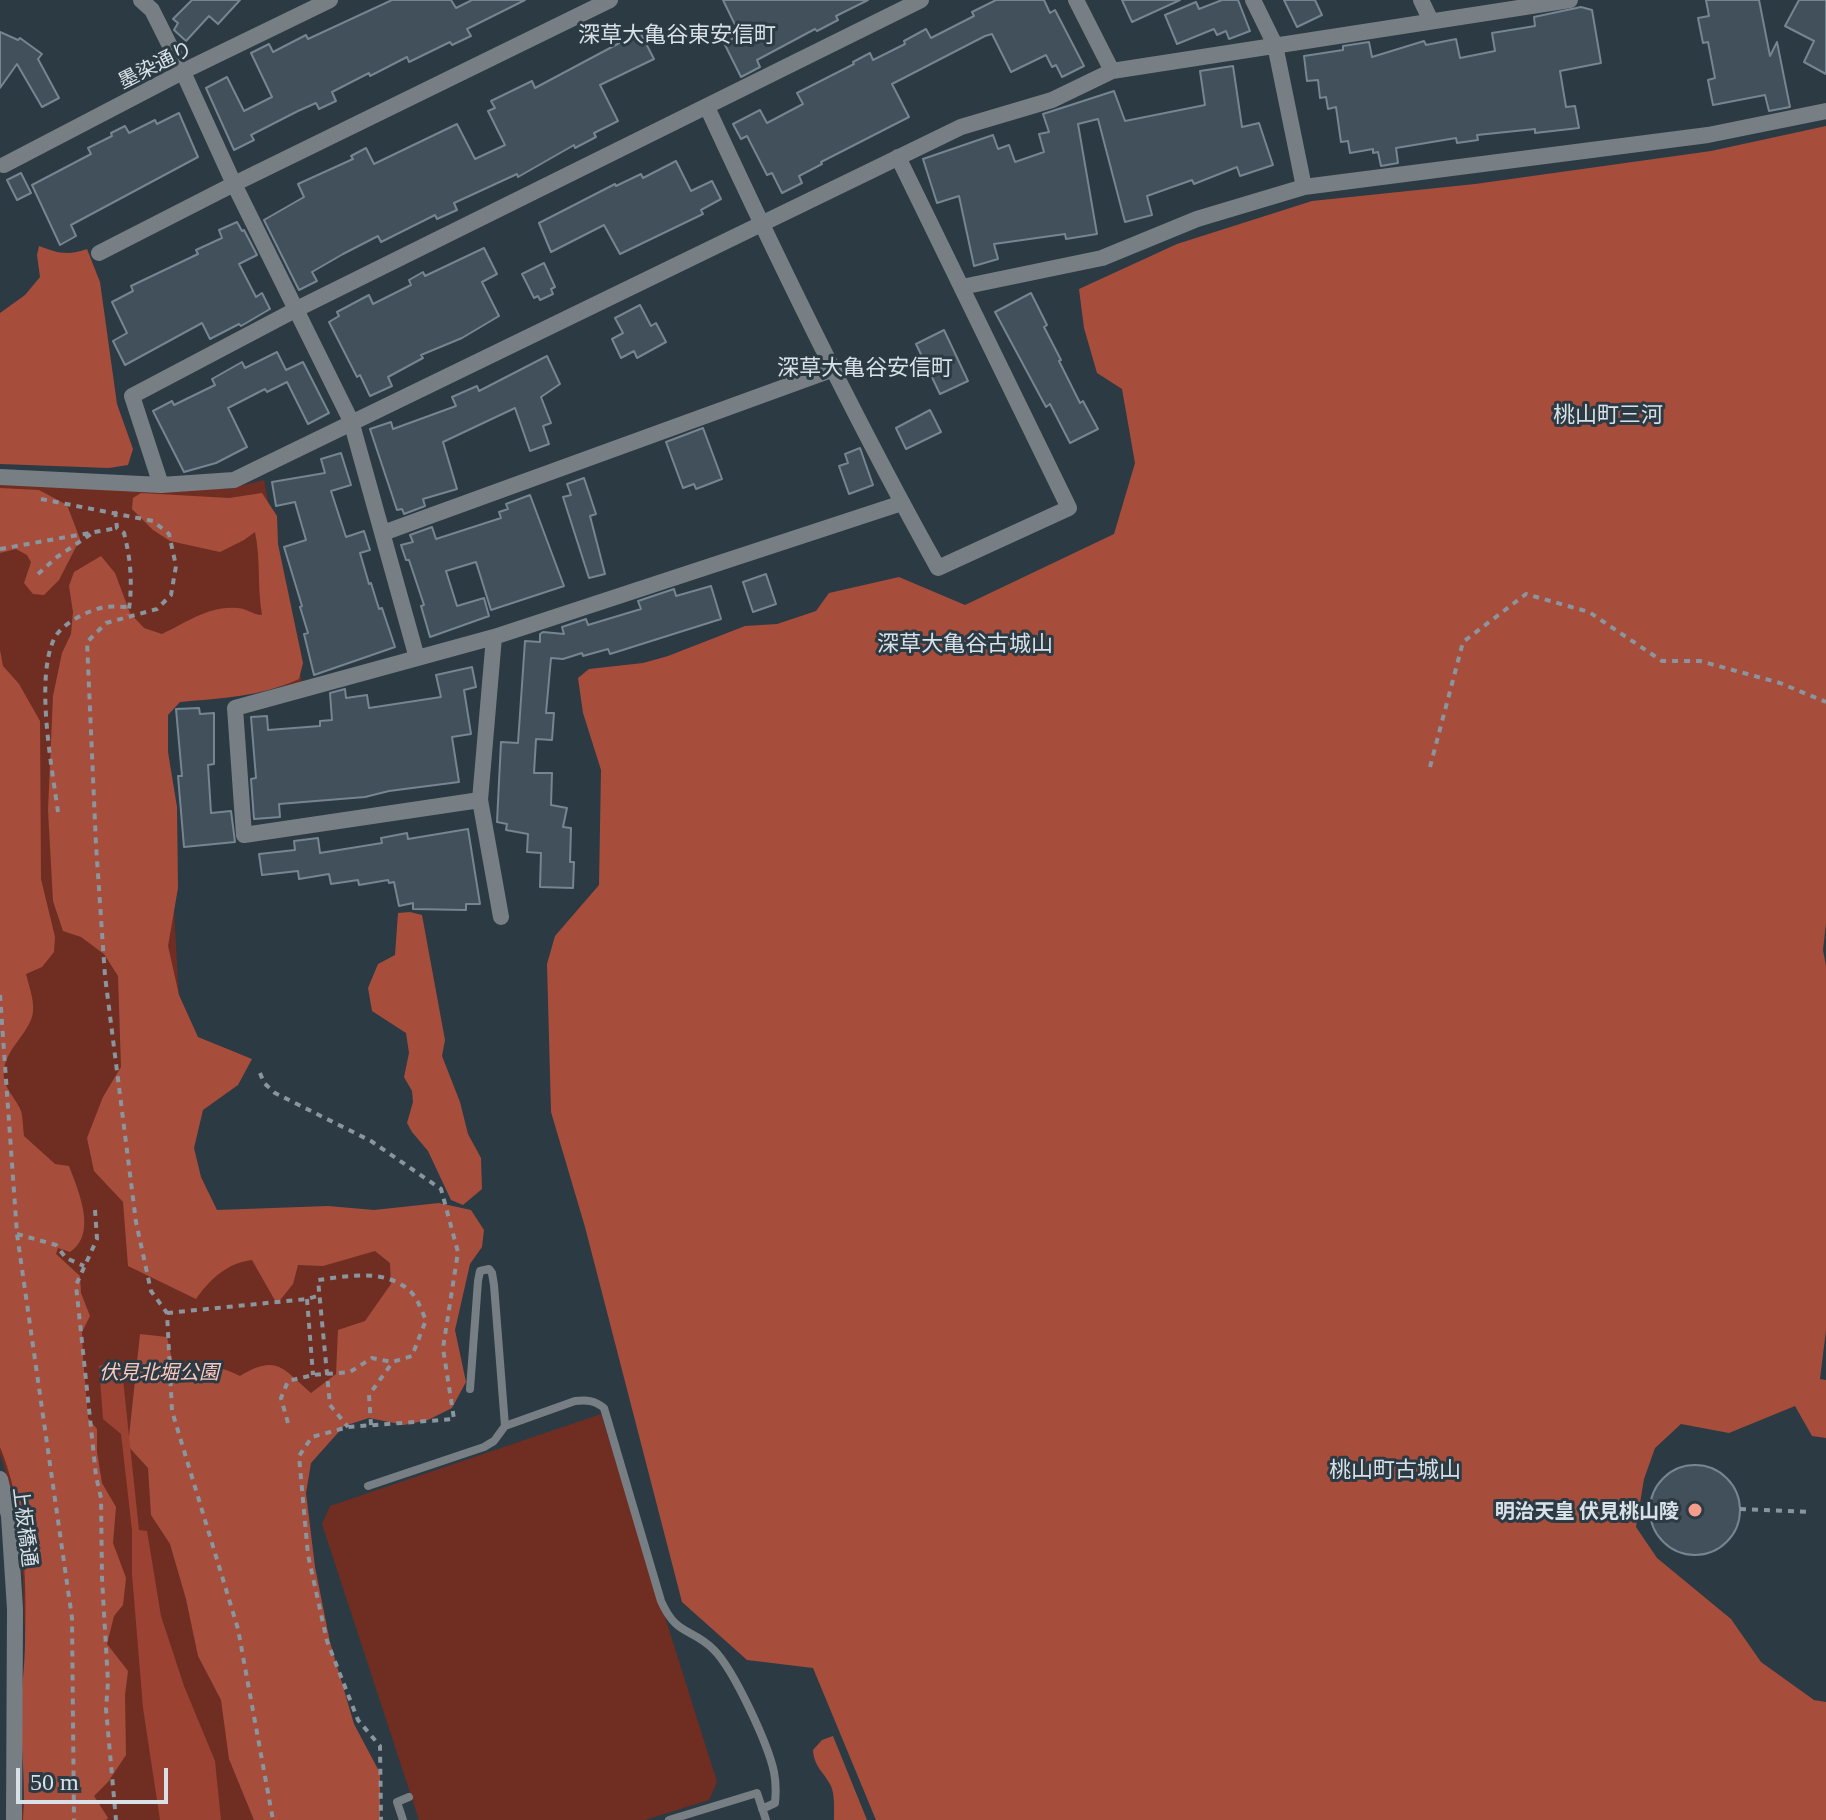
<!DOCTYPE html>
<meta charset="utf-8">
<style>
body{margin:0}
#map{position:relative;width:1826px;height:1820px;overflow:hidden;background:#2c3a44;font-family:Georgia,serif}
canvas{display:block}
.scale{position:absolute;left:16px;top:1768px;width:152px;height:36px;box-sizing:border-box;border:4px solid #d8e1e7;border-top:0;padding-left:10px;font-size:24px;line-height:28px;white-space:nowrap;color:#d8e1e7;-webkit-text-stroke:6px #2c3a44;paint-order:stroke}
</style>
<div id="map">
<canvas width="1826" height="1820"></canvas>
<div class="scale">50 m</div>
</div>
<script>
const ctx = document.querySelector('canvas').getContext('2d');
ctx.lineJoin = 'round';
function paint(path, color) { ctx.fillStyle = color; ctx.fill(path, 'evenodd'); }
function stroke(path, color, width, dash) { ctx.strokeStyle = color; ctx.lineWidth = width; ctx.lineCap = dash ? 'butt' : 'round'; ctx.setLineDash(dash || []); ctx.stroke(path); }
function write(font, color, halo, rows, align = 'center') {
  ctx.font = font + ' Georgia,"Noto Sans JP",serif'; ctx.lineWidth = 6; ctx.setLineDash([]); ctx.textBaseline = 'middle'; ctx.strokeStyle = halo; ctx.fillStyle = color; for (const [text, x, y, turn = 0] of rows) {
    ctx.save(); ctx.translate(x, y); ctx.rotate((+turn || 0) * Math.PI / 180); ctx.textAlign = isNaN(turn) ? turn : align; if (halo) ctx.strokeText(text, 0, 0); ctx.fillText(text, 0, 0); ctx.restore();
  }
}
const green = new Path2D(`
 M264 480 302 683 163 705 189 1185 210 1220 458 1213 354 1415 294 1455 330 1820H21L29 1763 23 1578 14 1501 0 1453V484L229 489Z
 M601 1414 717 1782 709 1800 645 1820H419L322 1524 330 1506Z`);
const forest = new Path2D(`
 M1826 126V923L1823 950 1826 966V1330L1820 1379 1826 1380V1438L1812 1436 1795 1406 1729 1433 1681 1424 1655 1448 1644 1479 1636 1527 1657 1558 1731 1619 1761 1662 1814 1700 1826 1702V1820H876L813 1668 747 1660 682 1602 585 1227 551 1112 547 964 555 936 599 885 601 770 583 713 578 678 589 669 643 663 668 656 745 626 777 624 816 611 829 593 899 577 965 605 1114 534 1135 463 1122 389 1097 373 1084 328 1079 289 1177 244 1312 201 1475 184 1711 151Z
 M39 246C57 253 68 256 87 249L100 282 117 404 133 449 128 465 109 468 0 464V313L25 295 40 277 37 255Z
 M0 488 39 490 67 505 80 539 59 580 44 595 33 594 24 583 31 562 27 555 16 549 0 553Z
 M141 493 229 498 262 493 277 516 278 544 303 663 299 679C259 697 223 698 180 702L168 715V752L177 807 178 888 168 946 179 995 198 1037 252 1059 238 1085 203 1110 194 1148 201 1177 217 1210 328 1206 374 1210 439 1203 471 1210 484 1230 482 1247 470 1264 455 1330 466 1382 452 1408 428 1420 404 1425 369 1418 344 1426 311 1463 306 1493 315 1567 330 1642 354 1724 380 1773V1820H254L229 1759 221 1700 198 1656 186 1599 170 1544 151 1515 148 1468 128 1446 140 1334 167 1337 175 1373C201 1363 216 1364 240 1376 277 1354 282 1368 311 1393L336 1374 338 1330 365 1321 391 1284 390 1263 375 1251 323 1266 298 1265 293 1284 277 1304 252 1260C227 1263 210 1279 196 1299L128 1266 123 1202 94 1171 87 1138 103 1097 121 1067 118 976 104 954 81 937 63 931 53 901 48 810 53 696 62 653 71 634 73 612 69 586 74 572 101 556 115 573 130 613 144 628 162 634C185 623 210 605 237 608 246 608 253 615 262 615 257 585 261 561 255 532L244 540 220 552 170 541 153 530 132 509 133 498Z
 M0 650 3 666 19 684 40 721 41 879 55 937 54 952 42 967 26 974C29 987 36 1003 32 1017 25 1038 1 1053 4 1078 5 1089 17 1100 21 1111 23 1118 23 1128 24 1136L55 1164 69 1166C78 1190 98 1234 70 1252L58 1248 56 1254 80 1276 81 1293 90 1316 82 1332 83 1357 88 1418 97 1429V1452L102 1483 116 1507 113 1543 126 1578 123 1605 114 1616 107 1644 128 1671 125 1695 126 1755 108 1782 94 1796 108 1818 106 1820H23C26 1785 21 1750 21 1715 21 1690 25 1666 25 1641 27 1578 24 1505 0 1447Z
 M410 912 422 915 445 1040 442 1056 460 1102 468 1134 481 1158 482 1189 463 1205 451 1200 428 1151 412 1132 407 1123 413 1102 412 1091 404 1077 409 1053 406 1033 372 1011 368 988 378 964 395 955 398 913Z
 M833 1736 867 1820H834C834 1810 835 1795 831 1786 824 1772 814 1767 813 1750L822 1740Z`);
const water = new Path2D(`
 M110 1362 113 1369 122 1370 139 1530 147 1531 161 1616 184 1686 215 1761 221 1820H160L143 1708 132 1574V1530L121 1434 103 1419 99 1366Z`);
const building = new Path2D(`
 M192 0H240L218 24 209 16 186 41 174 30 178 23 173 19Z
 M392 0H451L456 8 472 0H525L467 29 471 36 452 45 450 42 409 62 407 57 370 76 369 73 332 92 336 101 319 109 316 103 298 111 251 135 254 140 234 150 206 88 227 77 244 111 272 97 251 53 269 44 273 52 306 35 308 39Z
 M723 0H868L836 16 838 20 817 31 815 29 757 60 760 67 741 77 724 43 740 35Z
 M996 0H1044L1050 13 1055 10 1084 66 1062 77 1056 65 1052 67 1046 55 1011 72 992 34 985 36 892 84 909 117 821 162 822 164 799 176 802 183 782 193 772 173 767 175 747 136 741 139 733 124 760 110 767 123 803 104 797 93 854 64 853 62 870 53 873 60 905 44 904 41 926 29 931 38 974 16 972 12Z
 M1122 0H1180L1132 22Z
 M1222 0H1238L1250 31 1229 39 1226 31 1217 35 1214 29 1177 44 1165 15 1196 2 1199 9Z
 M1284 0H1315L1322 15 1297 27Z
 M1706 0H1759L1770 56 1777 42 1790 107 1769 111 1765 95 1713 105 1708 80 1715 78 1708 42 1703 43 1698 18 1709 16Z
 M1799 0H1826V74L1804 62 1814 41 1785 26Z
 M1581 7 1592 10 1601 63 1560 71 1566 107 1575 106 1579 128 1535 133V129L1477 135 1478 140 1457 143 1456 138 1396 148 1398 163 1381 166 1378 152 1373 153V149L1350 153 1348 141 1341 142 1336 107 1328 109 1326 97 1320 98 1318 80 1307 81 1304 56 1343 50V46L1369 42 1372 57 1424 41 1426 45 1456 39 1460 58 1495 51 1492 33 1535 26 1534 17Z
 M0 32 18 40 20 38 42 54 38 59 59 98 42 107 17 64 0 88Z
 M640 32 654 59 600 85 618 121 594 133 596 137 575 148 574 145 518 177 517 174 454 203 457 210 437 219 435 215 381 242 378 236 343 254 312 272 317 281 299 290 264 220 304 197 298 184 353 159 351 156 366 148 374 164 457 124 475 159 505 145 488 111 495 108 491 101 532 81 535 88Z
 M1233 66 1242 127 1259 123 1273 165 1240 176 1237 167 1194 184 1192 180 1147 196 1152 215 1125 222 1098 119 1078 124 1097 234 1066 239 1065 234 994 244 998 259 974 266 959 196 937 203 923 159 993 135 998 149 1009 145 1015 162 1044 152 1039 134 1049 132 1043 114 1114 91 1125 121 1205 105 1200 71Z
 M179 113 198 157 71 225 76 236 60 245 32 185 91 154 88 148 112 136 111 133 125 126 129 133 155 120 157 124Z
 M676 161 691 191 712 181 721 199 701 210 703 214 620 254 604 225 551 252 539 223 615 184 616 186 641 174 643 178Z
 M21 173 31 193 17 200 7 180Z
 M237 222 242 231 244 230 257 255 239 264 256 297 262 293 270 309 241 326 239 324 210 339 202 323 125 365 113 341 127 333 112 302 133 291 131 286 198 254 196 250 222 238 219 230Z
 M484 248 497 274 482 282 499 316 462 338 421 355 423 358 388 377 392 386 370 396 360 375 357 377 329 322 339 316 337 312 369 295 373 304 411 285 409 280 423 272 425 276Z
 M544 263 555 287 551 289 553 294 540 300 538 296 534 298 522 274Z
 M1031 293 1047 325 1044 327 1061 360 1059 361 1080 403 1083 401 1098 429 1070 443 1050 404 1046 407 995 312Z
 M640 305 651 326 656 323 666 342 637 358 634 351 621 358 612 339 623 333 615 318Z
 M944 330 968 381 940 394 916 344Z
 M277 352 286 370 303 362 329 413 308 424 287 382 267 392 265 389 228 408 247 447 216 463 184 472 153 411 172 401 174 405 215 385 212 379 242 362 245 368Z
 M547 356 560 384 541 397 551 423 543 426 549 444 530 451 515 408 443 442 457 489 423 499 425 506 404 514 402 509 397 510 370 429 391 422 393 429 456 406 452 397 477 386 479 391Z
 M930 410 941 432 906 449 896 428Z
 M703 428 722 479 696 489 694 484 683 488 666 442Z
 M860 448 873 485 849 494 839 466 848 463 845 454Z
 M341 453 351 485 331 491 346 537 364 531 370 550 360 553 369 584 371 583 379 609 382 608 395 647 314 675 304 634 308 633 300 607 302 606 284 547 306 540 295 502 276 506 272 482 325 473 321 459Z
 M584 478 596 514 590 516 605 574 589 578 563 497 571 495 567 484Z
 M530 495 564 586 491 610 476 562 446 571 457 606 484 598 489 616 430 637 421 606 424 605 409 560H406L401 545 413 542 410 535 432 527 436 539 501 518 499 512 508 509 506 504Z
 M766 574 776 604 753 612 743 582Z
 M711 586 721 619 610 654 608 649 583 656 582 653 563 659 551 658 546 713H554L552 740 536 739 534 773H552L551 805 567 808 563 827 571 828 570 862H574L573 888 540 887 541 853 527 852 528 834 506 830 507 824 497 822 501 742 518 743 525 641 540 642V634L543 632 564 634 562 627 586 619 588 625 641 609 638 601 674 589 676 596Z
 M472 667 476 687 464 690 471 734 452 737 459 782 389 791 365 797 279 804 280 817 254 819 251 779 256 778 251 717 267 716 268 730 320 726V721L332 720 330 693 345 689 346 698 367 695 369 708 441 697 436 675Z
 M199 708 200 714 214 713V764L208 765 211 813 231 811 235 842 184 847 178 776H182L176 709Z
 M468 829 480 904H466V910L413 909V903L399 906 394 882 389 883 388 880 359 885 358 880 331 884 329 874 299 879 298 871 262 875 259 854 295 850 294 841 318 838 320 853 382 843 381 838 407 833 408 839Z
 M1650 1510a45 45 0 1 1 90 0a45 45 0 1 1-90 0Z`);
const path = new Path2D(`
 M41 499 153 521 169 534 176 566 171 595 157 609 106 623 87 642 96 845 105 976 136 1222 151 1291 167 1313 172 1411 238 1629 273 1820
 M115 511 117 528 124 533C131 560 133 587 128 615
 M0 549 117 528
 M38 574 57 557 91 534
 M1430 767 1463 642 1526 594 1589 612 1662 661H1700L1780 683 1826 702
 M58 812C52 767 35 680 54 639 61 624 88 610 105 607 113 606 122 607 130 607
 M0 995 17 1234 72 1618 74 1820
 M260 1073 264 1083 275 1093 371 1141 441 1189 458 1252 443 1348 454 1419 348 1427 312 1437 299 1456 308 1555 327 1641 358 1720 380 1746 381 1820
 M95 1210 97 1239 76 1285 96 1476 101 1498 102 1578 108 1682 106 1709 116 1820
 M17 1234 56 1245 66 1258 84 1266
 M307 1299 313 1375
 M167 1313 307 1299 321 1295
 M288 1423 281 1398 288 1381 313 1375 350 1372 372 1358 392 1362 412 1356 426 1320C422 1312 418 1299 411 1292 386 1268 349 1276 318 1280L330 1405 348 1427
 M371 1425 369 1395 392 1363
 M1740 1509 1809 1512`);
const service = new Path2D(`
 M470 1389 478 1281 480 1271 489 1269 492 1273 494 1285 505 1426
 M368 1486 484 1447 494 1441 505 1426 575 1401C587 1400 594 1400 604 1408L661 1601C677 1637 691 1627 714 1650 734 1670 768 1744 774 1772 776 1782 776 1793 775 1803L762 1809
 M403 1820 397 1802 409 1797
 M669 1820 757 1793 766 1820`);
const minor = new Path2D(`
 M141 0 152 10 183 72 234 184 351 421 417 658
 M1076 0 1112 71
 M1253 0 1275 45 1304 187
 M1421 0 1431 21
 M707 107C779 263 854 418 938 568L1069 508 898 157
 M99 253 234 184 610 0
 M962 287 1102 258 1197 219 1304 187 1708 135 1826 111
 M0 477 161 485 234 480 961 127 1052 100 1112 71 1570 0
 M161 485 132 396 297 309 921 0
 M383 533 834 369
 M494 637 480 800 501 917
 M480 800 244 835 235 708 494 637 902 503`);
const tertiary = new Path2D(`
 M4 165 192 67 330 0
 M0 1479 9 1516 15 1609 14 1820`);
const markers = [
 [1695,1510,8,"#f49d8c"]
];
const streetNames = [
 ["墨染通り",155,64,-27],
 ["上板橋通",26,1527,83]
];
const parkNames = [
 ["伏見北堀公園",159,1371]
];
const poiNames = [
 ["明治天皇 伏見桃山陵",1679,1510]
];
const neighbourhoodNames = [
 ["深草大亀谷東安信町",677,34],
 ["深草大亀谷安信町",865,367],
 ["桃山町三河",1608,414],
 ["深草大亀谷古城山",965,643],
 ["桃山町古城山",1395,1469]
];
paint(green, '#702e22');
paint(forest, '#a74d3c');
paint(water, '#9b4232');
paint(building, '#41505b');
stroke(building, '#758591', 2);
stroke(path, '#8a959d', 4, [6, 6]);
stroke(service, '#787f84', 8);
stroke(minor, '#787f84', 16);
stroke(tertiary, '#787f84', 16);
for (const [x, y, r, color] of markers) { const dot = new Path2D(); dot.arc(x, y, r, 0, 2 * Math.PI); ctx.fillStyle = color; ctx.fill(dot); stroke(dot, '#2c3a44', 3); }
write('20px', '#d8e1e7', '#2c3a44', streetNames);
write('italic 20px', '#fdc9be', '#2c3a44', parkNames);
write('bold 20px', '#d8e1e7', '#2c3a44', poiNames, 'right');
write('22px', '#d8e1e7', '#2c3a44', neighbourhoodNames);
</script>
